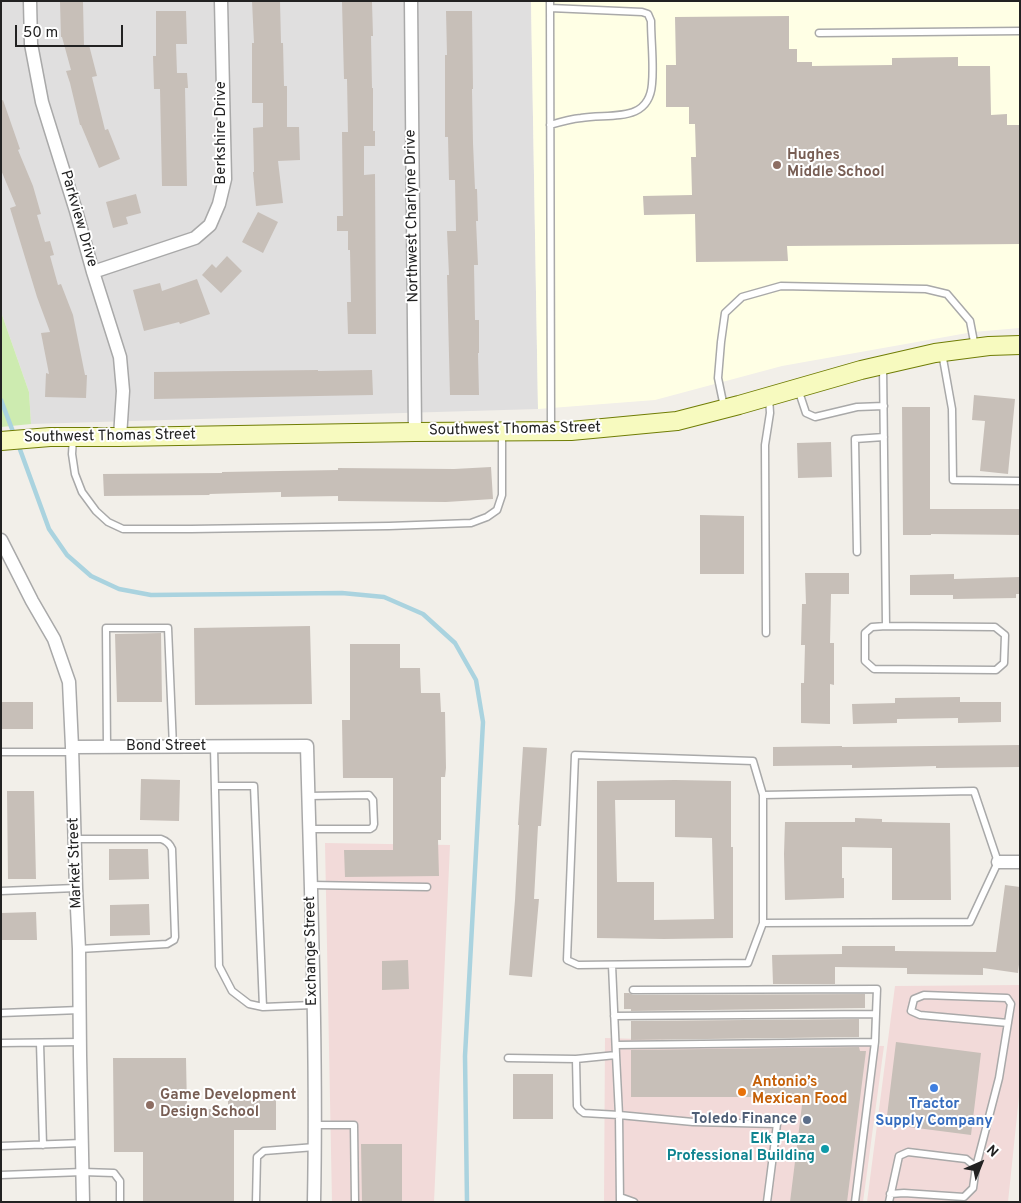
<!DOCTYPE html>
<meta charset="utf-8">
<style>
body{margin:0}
#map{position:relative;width:1021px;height:1203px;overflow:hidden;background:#f2efe9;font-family:Overpass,sans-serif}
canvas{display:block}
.frame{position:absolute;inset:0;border:2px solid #222;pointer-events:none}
.north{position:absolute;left:956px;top:1138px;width:50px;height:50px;-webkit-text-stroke:4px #fff;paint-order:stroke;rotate:44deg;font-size:14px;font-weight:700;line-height:20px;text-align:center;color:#222}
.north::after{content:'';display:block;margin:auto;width:18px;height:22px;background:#222;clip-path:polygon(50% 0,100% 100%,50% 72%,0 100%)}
.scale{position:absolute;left:15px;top:25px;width:108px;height:22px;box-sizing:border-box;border:2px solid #222;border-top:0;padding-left:6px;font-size:15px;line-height:18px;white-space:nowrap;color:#222;-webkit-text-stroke:4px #fff;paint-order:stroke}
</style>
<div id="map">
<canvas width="1021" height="1203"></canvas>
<div class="frame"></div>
<div class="north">N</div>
<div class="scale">50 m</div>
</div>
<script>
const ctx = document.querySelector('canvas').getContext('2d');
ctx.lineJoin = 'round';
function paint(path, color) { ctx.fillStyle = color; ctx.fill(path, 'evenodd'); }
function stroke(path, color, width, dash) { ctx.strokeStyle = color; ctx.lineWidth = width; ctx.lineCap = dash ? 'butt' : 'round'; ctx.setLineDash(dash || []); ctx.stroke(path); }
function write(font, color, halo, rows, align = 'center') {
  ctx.font = font + ' Overpass,sans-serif'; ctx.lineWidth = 4; ctx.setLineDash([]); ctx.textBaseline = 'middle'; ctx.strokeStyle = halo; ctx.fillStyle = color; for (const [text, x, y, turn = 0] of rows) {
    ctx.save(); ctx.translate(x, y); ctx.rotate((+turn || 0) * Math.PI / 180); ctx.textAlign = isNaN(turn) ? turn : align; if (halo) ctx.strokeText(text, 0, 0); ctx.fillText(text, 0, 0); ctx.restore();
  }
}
const residential = new Path2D(`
 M1 1H531L538 409 31 424 29 392 1 312Z`);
const commercial = new Path2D(`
 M325 843 450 845 434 1202H332Z
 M1020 985V1087L1008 1202H867L895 986Z
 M605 1038 884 1046 863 1202H604Z`);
const education = new Path2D(`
 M531 1H1020V328L973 332 782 366 655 400 538 409Z`);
const grass = new Path2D(`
 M1 312 29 392 31 424 1 427Z`);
const stream = new Path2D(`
 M1 400 15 437
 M18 444 49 529 67 555 91 576 119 589 151 595 342 593 384 597 423 614 455 643 476 680 483 722 465 1056 467 1202`);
const building = new Path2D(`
 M252 1H280L281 43H283L284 86H287V127H299L300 160 278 161 283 203 256 206 253 172H254L253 128 263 127V103H252V43H254Z
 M60 2H83L84 46 89 45 97 76 92 77 105 130 108 129 120 159 99 168 81 125H80L70 83 66 71 71 70 62 37H61Z
 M342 2H372L373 36H371L372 88H373V131H375V146H364V175L375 174 376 334H348L347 302H351L350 250H348V231H337V216H343L342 132H348L347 79H344Z
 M156 11H186L187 44H176L177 73H187L188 88H185L187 186H162L160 89H154L153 56H156Z
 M446 11H472L473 89H472L473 143 475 189H477L478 221H476L478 265H474L475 320H479V353H478L479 395H450L447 275H449L447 231H456L455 180H449L448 137H445V55H447Z
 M789 16V49H797V62H812V66L892 65V58L958 57V66H990L991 115 1007 114V125H1020V244L787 246 788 261 696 262 695 214 644 215 643 196 692 195 691 157H696L695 124H689V107H666V65H676L675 17Z
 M3 100 20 149 18 150 33 186 41 214 37 215 45 242 50 241 54 255 50 256 58 285 61 284 73 315 85 375H87L86 398 45 397 46 373 49 374 41 333 50 332 37 297 10 208 16 206 1 170V101Z
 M136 194 141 213 126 217 128 224 113 228 106 202Z
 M258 212 278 222 263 253 242 242Z
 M227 256 242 271 221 293 202 275 212 264 216 268Z
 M197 279 210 314 180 324 179 322 144 331 133 290 160 283 162 291Z
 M318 370V371L372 370 373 395 154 399V372Z
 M974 395 1015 399 1008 474 980 471 985 421 972 420Z
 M902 407H930V509H1020V535L931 534V535H903Z
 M831 442 832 477 798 478 797 443Z
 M491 467 493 499 446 502 338 501V496L281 497V492L209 494 210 495 104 496 103 474 222 473V472L338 470V468L454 469Z
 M700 515 744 516V574H700Z
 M805 573H849V594H831L830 643H834V685L830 684V724L801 723V683H804L805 645H801L802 604H806Z
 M954 574V579L1020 577V594H1016V598L953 599V595H910V575Z
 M310 626 312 704 195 705 194 628Z
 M161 633 162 702H117L115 634Z
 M350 644H400V668H420L421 693H440L441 712H445L446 768 445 777H441V840H438L439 876 345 877 344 850H393V778H343L342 720H350Z
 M960 697V702H1001V722L958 723V718L897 719V723L853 724 852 704 895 703V698Z
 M1 702H33V729H1Z
 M1020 745V767L936 768V766L852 768V765L773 766V747L842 746V747Z
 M523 747 547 748 541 826H538L534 899H539L532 977 509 975 515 900 519 825H518Z
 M141 779 180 780 179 821 140 820Z
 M675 780 731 781V847H733V938L664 939 597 938V781ZM615 800H675V837L712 838 714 919 654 920V882H617Z
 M7 791H34L36 879H8Z
 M855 818 882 819V822L950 823 951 900H892V848L842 847V878H844V898L785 900 784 854 785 822H855Z
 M109 849H148L149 879 109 880Z
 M1005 885 1020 887V956L1018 973 983 968V975L907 974V968L835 967V984H773L772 955 842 954V946H895V951L996 952Z
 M149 904 150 935 110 936V905Z
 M36 912 37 940H1V913Z
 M408 960 409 989 382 990V961Z
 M624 993H629L633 995 865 994V1008L631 1011V1009H624Z
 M859 1019V1037L631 1040V1021Z
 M896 1042 981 1053 971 1135 886 1124Z
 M859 1047 860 1051H866L847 1202H790L803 1097H631V1050Z
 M113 1058H186L187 1109H228V1098H276V1130H234V1202H143V1152H114Z
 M513 1074H553V1119H513Z
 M361 1144H402V1202H362Z`);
const lane = new Path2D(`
 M550 1 551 430
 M550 8 642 12 648 14 651 21C651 41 654 64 652 84 649 124 609 113 581 118 570 119 560 122 550 125
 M819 33 1020 31
 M942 353 952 409 953 480 1020 481
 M883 366 886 626 872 627 865 633V661L874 669 996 670 1004 663 1005 635 995 627 886 626
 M798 389 806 413 815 417 857 407 884 406
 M724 407 718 378 721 342 725 313 742 297 781 286 926 289 947 294 970 321 975 347
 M73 438 72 454 75 474 82 492 96 511 108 522 123 529H191L389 526 471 523 487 517 497 510 502 495V433
 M857 552 855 439 884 437
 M766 633 765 445 770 413 769 397
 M107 747 106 628H168L173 747
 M214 747 219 966 232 991 249 1004 263 1007 313 1005
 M1 752H72
 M575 755 753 761 763 795 974 791 998 862 970 922 763 923 748 963 578 965 567 960Z
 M215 786H254L263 1007
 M763 795V923
 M308 796 369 795 373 800 374 824 373 827 370 829H309
 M75 839H161C167 841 170 844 172 849L175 937 174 940 167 944 79 949
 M311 885 427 887
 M1 891 76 888
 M633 990 877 989 876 1014
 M1 1013 80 1010
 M614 1016 876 1014 875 1042 616 1045
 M1 1043 80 1042
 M40 1043 43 1145
 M508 1058 576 1059 616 1055 612 965
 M576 1059 577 1106 580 1110 584 1113 619 1115 616 1055
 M315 1125H354L355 1202
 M1 1146 82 1143
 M976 1167 999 1078 1011 1004 1007 998 924 995 914 999 911 1011 920 1015 1008 1023
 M1 1175 83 1172 114 1173 120 1181V1202
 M620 1197 634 1202
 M256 1202 257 1157 264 1151 315 1147
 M620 1202 619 1115 693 1122 777 1124 767 1202
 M855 1202 875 1042
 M889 1202 899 1156 908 1152 966 1159 976 1167 973 1188 964 1197 904 1193 890 1194`);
const street = new Path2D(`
 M30 1 31 44 42 102 76 211 93 272 120 357 123 391 120 437
 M411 1 415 432
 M93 272 195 238 210 225 219 204 225 179 221 1
 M1 540 32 601 54 639 69 682 72 747 76 888 79 949 80 1055 83 1202
 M72 747 307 746C311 898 317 1050 314 1202
 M998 862H1020`);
const secondary = new Path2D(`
 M1 441 50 437H120L415 432 571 431 677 421 739 405 861 370 935 353 989 346 1020 345`);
const markers = [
 [777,165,5,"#8d6e63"],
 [934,1088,5,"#3f7fe0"],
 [742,1092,5,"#e8710a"],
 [150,1105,5,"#8d6e63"],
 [807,1120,5,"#5c6f8a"],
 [825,1149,5,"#0f9aa8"]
];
const streetNames = [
 ["Berkshire Drive",222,133,-90],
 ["Northwest Charlyne Drive",413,216,-91],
 ["Parkview Drive",78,219,74],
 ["Southwest Thomas Street",515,430,-1],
 ["Southwest Thomas Street",110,437,-1],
 ["Bond Street",166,747],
 ["Market Street",76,863,-92],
 ["Exchange Street",312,951,-91]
];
const educationNames = [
 ["Hughes",787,156],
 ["Middle School",787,173],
 ["Game Development",160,1096],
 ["Design School",160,1113]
];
const foodNames = [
 ["Antonio’s",752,1083],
 ["Mexican Food",752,1100]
];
const shopNames = [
 ["Tractor",934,1105],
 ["Supply Company",934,1122]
];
const serviceNames = [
 ["Toledo Finance",797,1120]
];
const cultureNames = [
 ["Elk Plaza",815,1140],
 ["Professional Building",815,1157]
];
paint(residential, '#e0dfdf');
paint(commercial, '#f2dad9');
paint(education, '#ffffe5');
paint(grass, '#cdebb0');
stroke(stream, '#aad3df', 4.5);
paint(building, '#c7bfb8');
stroke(lane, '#a9a9a9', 9);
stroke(street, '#a9a9a9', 15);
stroke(secondary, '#707d05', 20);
stroke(lane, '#fff', 6);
stroke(street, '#fff', 12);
stroke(secondary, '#f7fabf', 18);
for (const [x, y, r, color] of markers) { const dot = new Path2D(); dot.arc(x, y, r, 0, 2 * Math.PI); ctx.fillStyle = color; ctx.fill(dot); stroke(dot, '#fff', 2); }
write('15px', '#222', '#fff', streetNames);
write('bold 15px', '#785e54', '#fff', educationNames, 'left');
write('bold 15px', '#c56008', '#fff', foodNames, 'left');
write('bold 15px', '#366cbe', '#fff', shopNames);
write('bold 15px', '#4e5e75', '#fff', serviceNames, 'right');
write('bold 15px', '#0d838f', '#fff', cultureNames, 'right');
</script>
